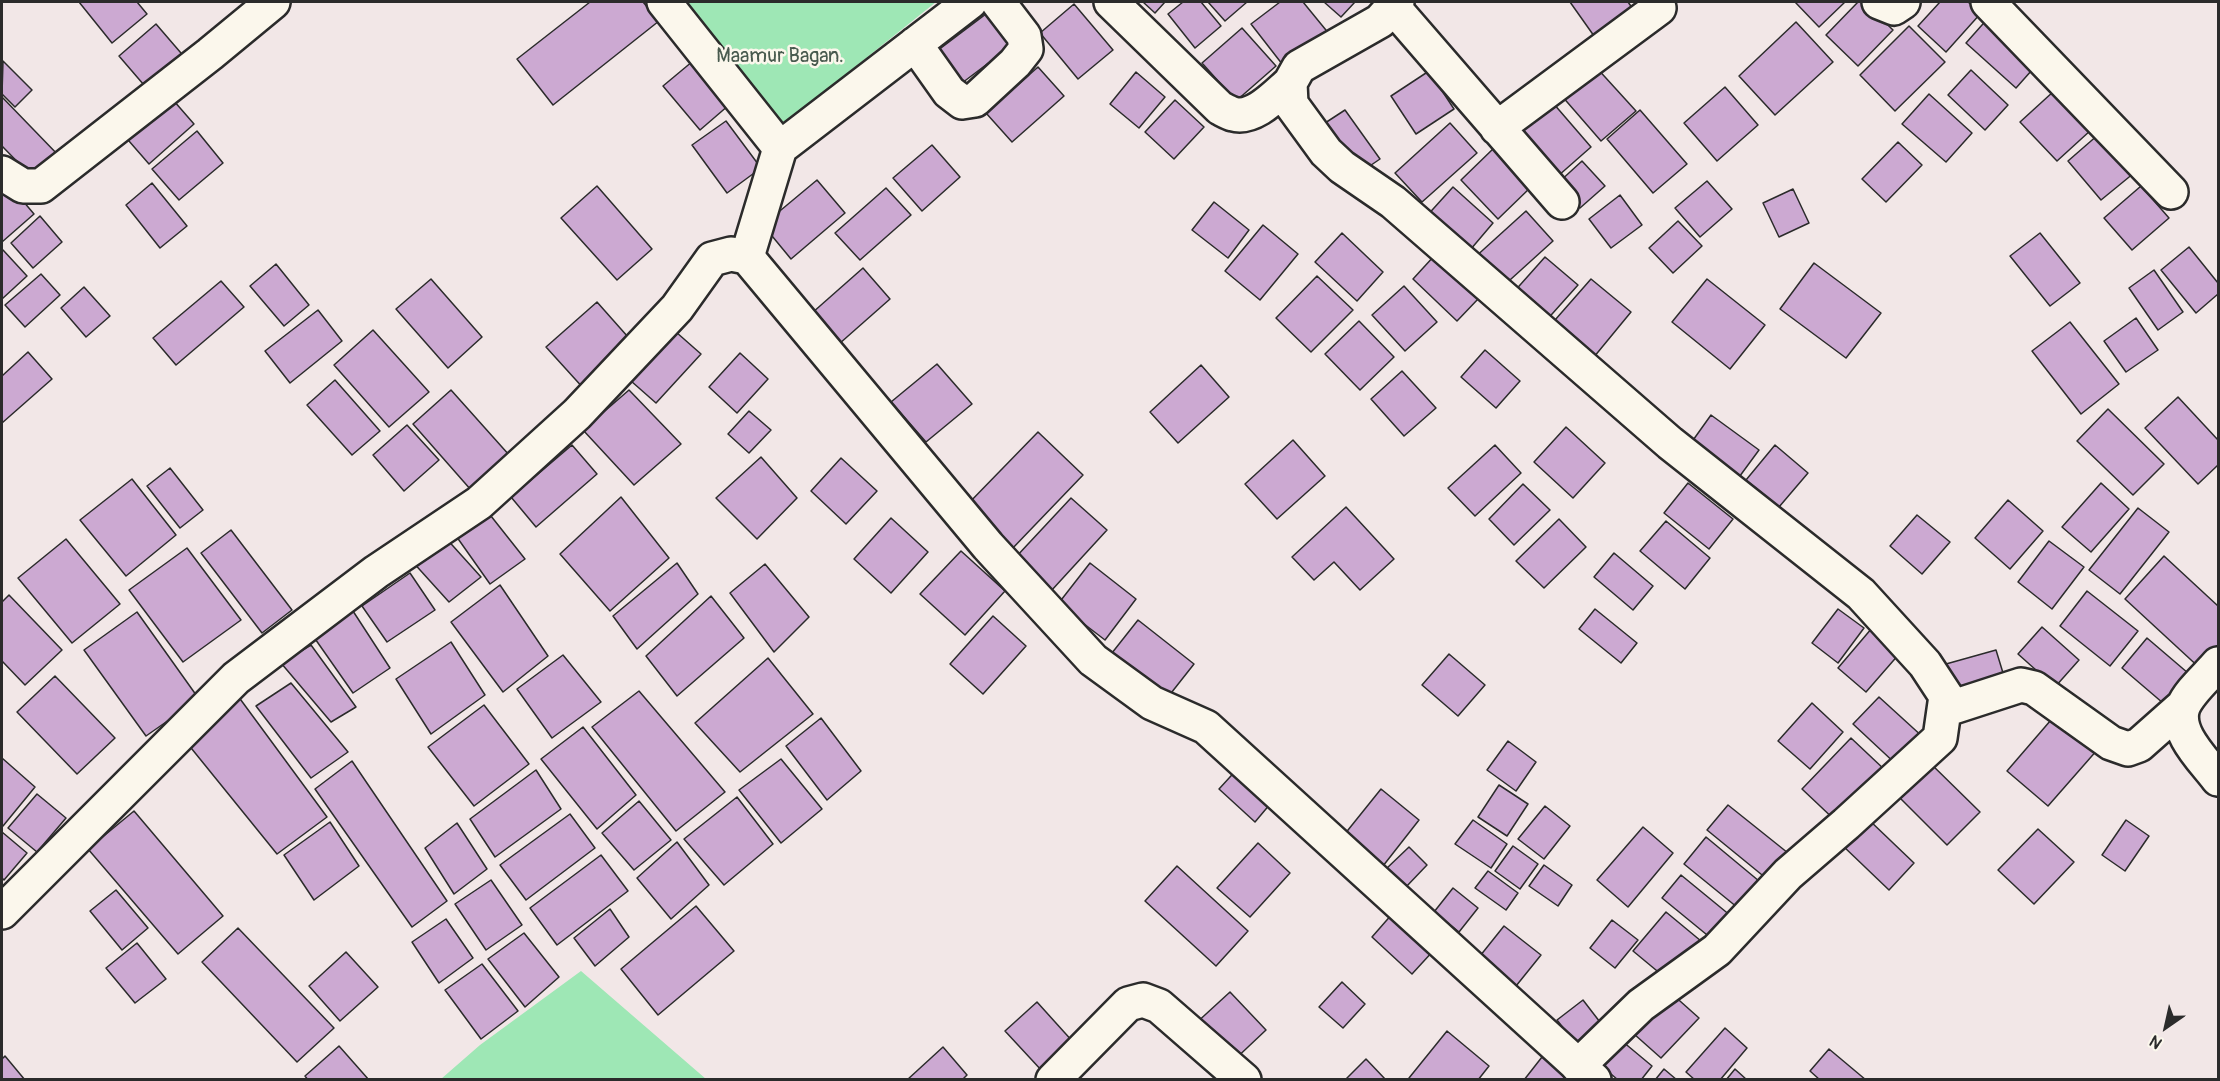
<!DOCTYPE html>
<style>
body{margin:0}
#map{position:relative;width:2220px;height:1081px;overflow:hidden;background:#f2e7e7;font-family:Pangolin,sans-serif}
canvas{display:block}
.frame{position:absolute;inset:0;border:3px solid #2b2b2b;pointer-events:none}
.north{position:absolute;left:2136px;top:997px;width:60px;height:60px;-webkit-text-stroke:4px #fbf7ec;paint-order:stroke;rotate:214deg;font-size:16px;font-weight:700;line-height:24px;text-align:center;color:#2b2b2b}
.north::after{content:'';display:block;margin:auto;width:21px;height:27px;background:#2b2b2b;clip-path:polygon(50% 0,100% 100%,50% 72%,0 100%)}
</style>
<div id="map">
<canvas width="2220" height="1081"></canvas>
<div class="frame"></div>
<div class="north">N</div>
</div>
<script>
const ctx = document.querySelector('canvas').getContext('2d');
ctx.lineJoin = 'round';
function paint(path, color) { ctx.fillStyle = color; ctx.fill(path, 'evenodd'); }
function stroke(path, color, width, dash) { ctx.strokeStyle = color; ctx.lineWidth = width; ctx.lineCap = dash ? 'butt' : 'round'; ctx.setLineDash(dash || []); ctx.stroke(path); }
function write(font, color, halo, rows, align = 'center') {
  ctx.font = font + ' Pangolin,sans-serif'; ctx.lineWidth = 5; ctx.setLineDash([]); ctx.textBaseline = 'middle'; ctx.strokeStyle = halo; ctx.fillStyle = color; for (const [text, x, y, turn = 0] of rows) {
    ctx.save(); ctx.translate(x, y); ctx.rotate((+turn || 0) * Math.PI / 180); ctx.textAlign = isNaN(turn) ? turn : align; if (halo) ctx.strokeText(text, 0, 0); ctx.fillText(text, 0, 0); ctx.restore();
  }
}
const green = new Path2D(`
 M664 2H936L770 135Z
 M581 971 706 1079H441L480 1045Z`);
const building = new Path2D(`
 M79 2H137L147 14 112 43Z
 M590 2H643L659 21 553 105 517 59Z
 M1143 2H1165L1155 13Z
 M1183 2H1201L1221 26 1195 48 1168 14Z
 M1208 2H1247L1225 21Z
 M1280 2H1303L1330 35 1286 69 1251 24Z
 M1324 2H1355L1341 17Z
 M1570 2H1628L1638 16 1599 43Z
 M1795 2H1845L1819 27Z
 M1858 2H1864L1893 30 1858 66 1826 35Z
 M1940 2H1968L1981 13 1946 52 1918 26Z
 M1074 4 1113 50 1078 79 1040 33Z
 M986 14 1011 46 962 83 937 51Z
 M1990 16 2040 61 2016 88 1966 43Z
 M1796 22 1833 62 1775 115 1739 76Z
 M156 24 187 60 150 92 119 56Z
 M1909 26 1945 62 1895 111 1860 75Z
 M1242 28 1276 66 1236 101 1202 63Z
 M3 61 32 90 15 107 2 94Z
 M693 61 729 105 700 130 663 86Z
 M1595 66 1636 111 1601 141 1561 95Z
 M1038 67 1064 96 1012 142 986 113Z
 M1971 70 2008 105 1985 130 1948 95Z
 M1429 71 1454 109 1416 134 1391 96Z
 M1136 72 1165 97 1139 128 1110 104Z
 M1725 87 1758 125 1717 161 1684 123Z
 M2054 91 2091 130 2057 161 2020 122Z
 M167 93 194 124 149 164 122 133Z
 M1929 94 1972 133 1946 162 1902 124Z
 M2 97 61 158 36 181 2 146Z
 M1175 100 1204 127 1174 159 1145 132Z
 M1553 103 1591 147 1558 176 1520 132Z
 M1345 110 1380 159 1358 174 1322 125Z
 M1640 110 1687 164 1653 193 1607 139Z
 M726 121 761 168 727 193 692 145Z
 M1450 123 1477 153 1422 202 1395 173Z
 M197 131 223 163 179 200 152 169Z
 M2099 134 2134 173 2101 200 2068 161Z
 M1898 142 1922 165 1886 202 1862 179Z
 M932 145 960 177 922 211 893 178Z
 M1495 147 1532 186 1498 219 1461 180Z
 M1582 161 1605 186 1580 208 1558 183Z
 M817 180 845 213 791 259 763 225Z
 M6 181 34 214 2 242V186Z
 M1707 181 1732 209 1700 237 1675 208Z
 M152 183 187 226 160 248 126 205Z
 M597 186 652 249 617 280 561 218Z
 M2141 186 2169 218 2132 250 2104 218Z
 M1453 187 1493 223 1465 256 1424 219Z
 M886 188 911 215 860 260 835 233Z
 M1793 189 1809 223 1779 237 1763 203Z
 M1620 195 1642 225 1611 248 1589 219Z
 M1214 202 1249 230 1228 258 1192 230Z
 M1526 211 1553 241 1500 289 1473 259Z
 M40 216 62 242 33 268 11 243Z
 M1678 221 1702 246 1673 273 1649 248Z
 M1263 225 1298 254 1260 300 1225 271Z
 M1342 233 1383 272 1357 301 1315 262Z
 M2040 233 2080 283 2050 306 2010 256Z
 M2189 247 2218 283V294L2196 313 2161 270Z
 M3 250 27 276 2 299V251Z
 M1435 255 1479 298 1457 321 1413 279Z
 M1545 257 1578 285 1544 323 1512 294Z
 M1814 263 1881 313 1846 358 1780 309Z
 M276 264 309 305 284 326 250 286Z
 M863 268 890 299 839 344 812 313Z
 M2154 270 2183 312 2158 330 2129 288Z
 M41 274 60 295 25 327 5 305Z
 M1317 276 1353 310 1311 352 1276 318Z
 M431 279 482 337 448 368 396 309Z
 M1591 279 1631 312 1589 363 1548 328Z
 M1707 279 1765 325 1730 369 1672 322Z
 M221 281 244 307 176 365 153 338Z
 M1404 286 1437 322 1405 351 1372 315Z
 M84 287 110 316 86 337 61 308Z
 M597 302 636 346 585 390 546 347Z
 M318 310 342 341 290 383 265 351Z
 M2136 318 2158 350 2126 372 2104 341Z
 M1359 321 1394 357 1360 390 1325 354Z
 M2070 322 2119 384 2081 414 2032 351Z
 M373 330 429 392 389 427 334 365Z
 M676 332 701 354 656 403 631 381Z
 M1485 350 1520 381 1496 408 1461 377Z
 M28 352 52 379 2 423V376Z
 M740 353 768 379 737 413 709 387Z
 M937 364 972 404 926 442 891 402Z
 M1201 365 1229 397 1178 443 1150 412Z
 M1402 371 1436 408 1404 436 1371 399Z
 M335 380 380 431 352 455 307 405Z
 M451 390 510 456 471 490 413 424Z
 M629 390 681 444 634 485 583 430Z
 M2178 397 2218 440V465L2198 484 2145 428Z
 M2108 409 2164 464 2133 495 2077 441Z
 M749 411 771 430 749 453 728 434Z
 M1711 415 1759 450 1734 484 1686 450Z
 M407 425 439 460 404 491 373 455Z
 M1566 427 1605 463 1573 498 1534 462Z
 M1038 432 1083 475 1010 551 965 507Z
 M1293 440 1325 476 1277 519 1245 484Z
 M572 445 597 474 536 527 511 497Z
 M1495 445 1521 473 1475 516 1448 488Z
 M1775 445 1808 473 1779 507 1746 480Z
 M761 457 797 498 757 539 716 498Z
 M841 458 877 491 846 524 811 491Z
 M170 468 203 510 180 528 147 486Z
 M132 479 176 535 126 576 80 520Z
 M1688 483 1733 519 1709 549 1664 513Z
 M2101 483 2129 509 2091 552 2062 527Z
 M1523 484 1550 510 1514 545 1489 519Z
 M621 497 669 558 610 611 560 554Z
 M1071 498 1107 530 1051 591 1015 558Z
 M2008 500 2043 531 2010 569 1975 538Z
 M1346 507 1394 559 1360 590 1334 562 1314 580 1292 557Z
 M2138 508 2169 532 2120 594 2089 570Z
 M487 511 525 559 490 584 454 533Z
 M1917 515 1950 542 1922 574 1890 546Z
 M891 518 928 552 891 593 854 559Z
 M1559 519 1586 547 1544 588 1516 561Z
 M1666 521 1710 558 1685 589 1640 551Z
 M231 530 292 610 262 633 201 553Z
 M444 536 481 577 449 602 411 560Z
 M66 539 120 604 72 643 18 578Z
 M2049 541 2084 567 2052 609 2018 582Z
 M187 548 241 620 183 662 129 590Z
 M961 551 1005 591 965 635 920 594Z
 M1614 553 1653 586 1633 610 1594 577Z
 M2164 556 2218 606V654L2203 671 2125 599Z
 M677 563 698 594 637 649 613 616Z
 M1090 563 1136 599 1105 640 1058 604Z
 M765 564 809 617 774 652 730 593Z
 M410 573 435 610 387 642 362 606Z
 M500 585 548 656 503 692 451 622Z
 M2087 591 2138 631 2110 666 2060 626Z
 M9 595 62 650 25 685 2 661V602Z
 M711 596 744 638 677 696 646 656Z
 M351 608 390 668 353 693 311 633Z
 M1595 609 1637 643 1621 663 1579 629Z
 M1838 609 1864 628 1838 663 1812 643Z
 M137 612 199 699 146 736 84 650Z
 M993 616 1026 646 983 694 950 664Z
 M1138 620 1194 664 1164 702 1108 658Z
 M2042 627 2079 660 2055 687 2018 654Z
 M1872 628 1900 653 1866 692 1838 668Z
 M2147 638 2195 679 2170 709 2122 668Z
 M451 642 485 695 431 734 396 679Z
 M311 645 356 707 331 722 281 663Z
 M1996 650 2007 686 1957 700 1946 664Z
 M1449 654 1485 685 1458 716 1422 685Z
 M563 655 601 702 552 738 517 689Z
 M768 658 813 714 740 772 695 723Z
 M55 676 115 738 77 774 17 712Z
 M291 683 348 752 311 778 256 706Z
 M639 691 725 792 676 831 592 727Z
 M235 692 327 817 277 854 183 738Z
 M1879 697 1924 738 1898 766 1853 724Z
 M1812 703 1843 732 1810 769 1778 741Z
 M484 705 529 764 474 806 428 747Z
 M2057 713 2098 749 2048 806 2007 771Z
 M821 718 861 771 827 800 786 746Z
 M583 727 636 795 597 829 541 759Z
 M1851 738 1886 771 1838 823 1802 789Z
 M1508 741 1536 762 1516 791 1487 770Z
 M2 758 35 787 3 826 2 825Z
 M781 759 822 809 781 843 739 790Z
 M1927 760 1980 812 1947 845 1895 793Z
 M352 761 447 901 412 927 315 789Z
 M1241 765 1276 797 1255 822 1219 789Z
 M536 770 561 809 495 857 470 819Z
 M1499 785 1528 804 1507 836 1478 817Z
 M1381 789 1419 820 1383 866 1344 835Z
 M37 794 66 818 37 852 8 828Z
 M737 797 773 844 724 885 684 839Z
 M639 801 671 840 634 870 602 833Z
 M1728 805 1788 853 1767 879 1707 830Z
 M1545 806 1570 826 1544 859 1518 839Z
 M134 811 223 916 178 954 88 849Z
 M570 814 595 848 526 900 500 865Z
 M1868 819 1914 863 1889 890 1842 845Z
 M1473 820 1507 844 1491 868 1455 844Z
 M2126 820 2149 836 2125 871 2102 855Z
 M330 822 359 866 314 900 284 855Z
 M457 823 487 869 454 894 425 848Z
 M1643 827 1673 853 1628 907 1597 880Z
 M2038 829 2074 862 2034 904 1998 870Z
 M2 832 27 853 4 880 2 878Z
 M1706 837 1765 886 1743 912 1684 864Z
 M677 842 709 885 671 919 637 878Z
 M1258 843 1290 873 1250 917 1217 888Z
 M1513 846 1538 864 1520 889 1495 871Z
 M1409 847 1427 865 1405 888 1386 869Z
 M601 855 628 891 557 945 530 908Z
 M1544 865 1572 885 1558 906 1529 886Z
 M1177 866 1248 931 1216 966 1145 901Z
 M1488 871 1518 893 1506 910 1475 888Z
 M1681 875 1731 916 1712 939 1662 898Z
 M491 880 522 925 486 950 455 904Z
 M1453 888 1478 908 1459 932 1434 912Z
 M116 890 148 928 122 950 90 911Z
 M696 906 734 951 658 1015 621 969Z
 M610 909 629 937 595 966 574 938Z
 M1666 912 1701 941 1668 980 1633 951Z
 M1393 913 1434 950 1412 974 1372 937Z
 M446 919 473 958 439 983 412 942Z
 M1612 920 1638 940 1615 968 1590 948Z
 M1504 926 1541 955 1516 986 1480 956Z
 M238 928 334 1028 297 1062 202 962Z
 M524 933 559 977 525 1007 488 959Z
 M137 943 166 979 135 1003 106 968Z
 M346 952 378 987 340 1021 309 986Z
 M482 964 518 1011 481 1039 445 990Z
 M1342 982 1365 1004 1343 1028 1319 1007Z
 M1230 992 1266 1030 1230 1064 1194 1025Z
 M1671 993 1699 1018 1661 1058 1634 1034Z
 M1583 1000 1603 1026 1577 1046 1557 1020Z
 M1037 1002 1074 1043 1043 1072 1005 1031Z
 M1725 1028 1747 1048 1720 1080H1695L1686 1072Z
 M1447 1031 1489 1066 1478 1080H1410L1409 1078Z
 M1616 1036 1652 1066 1641 1080H1618L1596 1061Z
 M339 1046 369 1080H308L305 1076Z
 M943 1047 967 1075 962 1080H907Z
 M1829 1049 1866 1080H1820L1810 1071Z
 M5 1056 25 1080H2V1059Z
 M1542 1057 1571 1080H1524Z
 M1366 1059 1386 1080H1345Z
 M1664 1069 1677 1080H1655Z
 M1735 1069 1747 1080H1726Z`);
const street = new Path2D(`
 M664 2 780 148
 M1111 2 1220 108C1224 110 1229 113 1233 114 1254 120 1276 95 1290 83
 M1397 2 1380 21 1299 67 1290 83 1291 104 1326 152 1342 167 1393 202 1670 443 1861 594 1925 664 1946 696 1940 738 1846 824 1788 874 1717 950 1641 1005 1578 1066
 M1879 2 1894 8 1903 2
 M1988 2 2171 192
 M1394 8 1562 202
 M915 44 949 92 962 102 975 100 1015 63 1026 49 1024 36 998 2
 M1497 128 1659 8
 M2 173 23 186H41L210 54 273 2
 M747 257 780 148 970 2
 M2218 664C2207 677 2189 692 2183 707 2174 733 2204 760 2218 779
 M1944 710 2021 685 2034 688 2111 743 2128 749 2139 745 2183 706
 M1053 1080 1128 1004 1143 1000 1159 1006 1244 1080`);
const secondary = new Path2D(`
 M2 912 236 678 376 572 479 503 577 414 677 308 712 259 731 254 747 257 988 546 1093 660 1152 703 1206 727 1594 1080`);
const parkNames = [
 ["Maamur Bagan.",780,57]
];
paint(green, '#9ee7b5');
paint(building, '#cca9d2');
stroke(building, '#2b2b2b', 1.5);
stroke(street, '#2b2b2b', 38);
stroke(secondary, '#2b2b2b', 38);
stroke(street, '#fbf7ec', 33);
stroke(secondary, '#fbf7ec', 33);
write('20px', '#485a4e', '#fbf7ec', parkNames);
</script>
